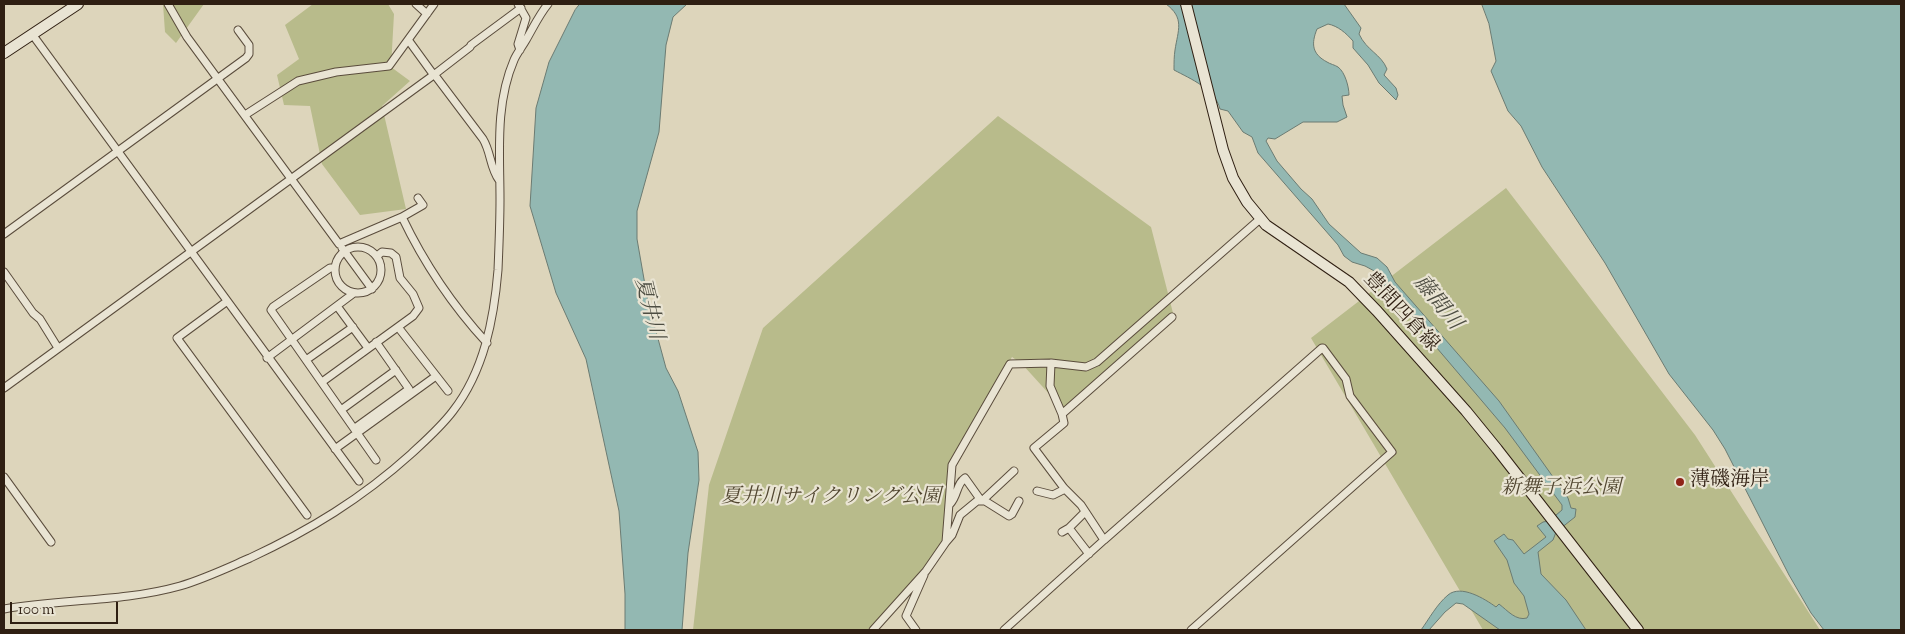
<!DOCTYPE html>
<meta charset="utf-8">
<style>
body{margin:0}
#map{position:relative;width:1905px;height:634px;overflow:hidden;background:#ddd5bb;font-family:"Sorts Mill Goudy",serif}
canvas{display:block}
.frame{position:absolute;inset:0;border:5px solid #2f1f12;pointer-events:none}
.scale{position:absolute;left:10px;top:602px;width:108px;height:22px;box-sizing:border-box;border:2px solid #2f1f12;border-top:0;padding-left:6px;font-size:15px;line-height:18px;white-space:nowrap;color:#2f1f12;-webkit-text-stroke:4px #e9e4d3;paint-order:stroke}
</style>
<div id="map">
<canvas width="1905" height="634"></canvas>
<div class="frame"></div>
<div class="scale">100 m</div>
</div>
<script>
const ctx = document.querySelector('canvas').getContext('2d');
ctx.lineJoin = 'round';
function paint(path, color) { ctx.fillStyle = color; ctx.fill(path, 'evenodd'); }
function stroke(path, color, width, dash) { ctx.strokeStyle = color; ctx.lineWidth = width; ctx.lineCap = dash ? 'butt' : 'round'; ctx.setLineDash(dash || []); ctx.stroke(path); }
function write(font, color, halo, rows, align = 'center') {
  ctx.font = font + ' "Sorts Mill Goudy","Noto Serif JP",serif'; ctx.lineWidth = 4.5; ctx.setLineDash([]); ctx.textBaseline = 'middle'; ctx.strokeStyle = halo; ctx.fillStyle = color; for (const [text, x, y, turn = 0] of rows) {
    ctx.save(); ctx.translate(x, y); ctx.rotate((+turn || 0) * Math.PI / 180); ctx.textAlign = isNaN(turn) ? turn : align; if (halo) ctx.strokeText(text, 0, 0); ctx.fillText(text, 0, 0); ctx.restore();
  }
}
const green = new Path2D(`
 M163 4H204L176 43 165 32Z
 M313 4H388L394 14 391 67 410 81 382 106 406 209 360 215 322 164 310 106 284 105 277 75 299 59 285 25Z
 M998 116 1151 227 1173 313 1059 413 1051 396 1022 364 1012 357 955 458 948 540 877 630H693L709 485 763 328Z
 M1506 188 1695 435 1820 630H1483L1311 338Z`);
const water = new Path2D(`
 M580 4H687L673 17 666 45 659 132 637 211V239L648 302 666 368 678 391 698 452 699 480 688 553 682 630H625V594L619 511 586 359 556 293 530 206 536 108 549 62 575 10Z
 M1166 4H1344L1361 28 1359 34C1367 51 1381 54 1387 69L1384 75 1396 88 1398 95 1396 100 1379 83 1368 65 1353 48V41C1346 33 1338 26 1328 24L1317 29C1311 44 1312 54 1327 62 1330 64 1335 65 1338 67 1345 72 1349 87 1349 95L1342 96 1343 105 1347 117 1337 122H1303L1275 139 1268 138 1266 141 1277 161 1301 189 1312 199 1329 224 1361 253 1377 258 1387 267 1395 282 1499 401 1568 498 1571 508 1576 509 1575 517 1556 532 1553 540 1538 552 1541 574 1566 600 1586 630H1500L1463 604 1456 603 1445 612 1429 630H1421C1429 619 1437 604 1448 595 1461 584 1485 599 1496 607L1499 604C1508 611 1516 621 1527 618L1529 614 1524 596 1514 583 1507 560 1494 541 1504 534 1508 539 1513 540 1524 554 1546 537 1537 526 1543 522 1549 521 1562 510V505L1505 428 1385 287 1382 277 1378 273 1365 266 1352 262 1344 256 1338 245 1258 153 1252 137 1243 132 1228 111 1220 109C1215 89 1191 79 1174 70 1174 63 1174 56 1175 50 1178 30 1185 18 1166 4Z
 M1482 4H1901V630H1824L1811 613 1789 575 1725 449 1713 430 1669 374 1605 263 1542 167 1521 126 1508 111 1491 71 1496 61 1489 24Z`);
const street = new Path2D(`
 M168 4 187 37 339 244 402 217C424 263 452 305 487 343
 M416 4 427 14
 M518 4 526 18 518 44 520 50
 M32 34 359 481
 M409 41 433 74
 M434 74 483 139C491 152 490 168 499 180
 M245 115 298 81 336 72 389 66 434 4
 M402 217 423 205 418 198
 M4 234 246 58 249 54V45L238 30
 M335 270a23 23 0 1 1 46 0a23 23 0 1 1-46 0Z
 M342 248 372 289
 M335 268H330L273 307 271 310 376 460
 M4 272 33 313 40 319 58 348
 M226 302 177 338 307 515
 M337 306 368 348
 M398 327 448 391
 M267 358 354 293
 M306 360 353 327
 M322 382 413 316 419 308 413 294 400 278 396 257 391 253 382 252 377 256
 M4 388 435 74 470 47 471 45 521 8
 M341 410 396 370
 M1062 414 1172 317
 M355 428 409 389 376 342
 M335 449 436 376
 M4 477 51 542
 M1037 491 1053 495 1065 489
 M983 500 1014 471
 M950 504C958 496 956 484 965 478L980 499
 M1069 528 1089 554
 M1062 532 1069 528 1085 512
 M1104 540 1322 348H1323L1346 379 1350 396 1392 452 1191 630
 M946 542 952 535 960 515 977 501H985L1009 516 1012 514 1019 501
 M4 609C62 599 123 602 180 586 204 579 227 568 250 558 310 530 361 499 411 454 425 441 441 427 453 411 484 371 494 319 498 270 499 246 500 223 500 199 500 153 495 104 514 60 517 53 522 47 526 40 533 28 539 15 548 4
 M873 630 926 571 946 542 952 465 1010 364 1051 363 1086 367 1097 362 1260 219
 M916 630 906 616 924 575
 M1004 630 1104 540 1081 505 1064 488 1034 448 1064 423 1062 414 1050 386 1051 363`);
const secondary = new Path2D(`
 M1186 4 1223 150 1233 178 1247 202 1266 225 1349 282 1377 311 1466 411 1497 449 1638 630
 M4 53 78 4`);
const markers = [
 [1680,482,5,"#8f2418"]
];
const streetNames = [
 ["豊間四倉線",1400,313,47]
];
const poiNames = [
 ["薄磯海岸",1690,482]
];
const parkNames = [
 ["新舞子浜公園",1561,490],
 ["夏井川サイクリング公園",831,499]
];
const waterNames = [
 ["藤間川",1436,304,51],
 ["夏井川",647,309,76]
];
paint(green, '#b8bb8b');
paint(water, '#93b8b2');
stroke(water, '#6b7b72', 1);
stroke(street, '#5a4c3c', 9);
stroke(secondary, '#2f1f12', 12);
stroke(street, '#e9e4d3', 7);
stroke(secondary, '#e9e4d3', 10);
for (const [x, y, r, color] of markers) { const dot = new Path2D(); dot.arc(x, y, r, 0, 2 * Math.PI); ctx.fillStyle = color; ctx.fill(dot); stroke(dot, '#e9e4d3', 2); }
write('20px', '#2f1f12', '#e9e4d3', streetNames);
write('20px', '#2f1f12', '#e9e4d3', poiNames, 'left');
write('italic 20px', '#514630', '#e9e4d3', parkNames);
write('italic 21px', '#4d4d42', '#e9e4d3', waterNames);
</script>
